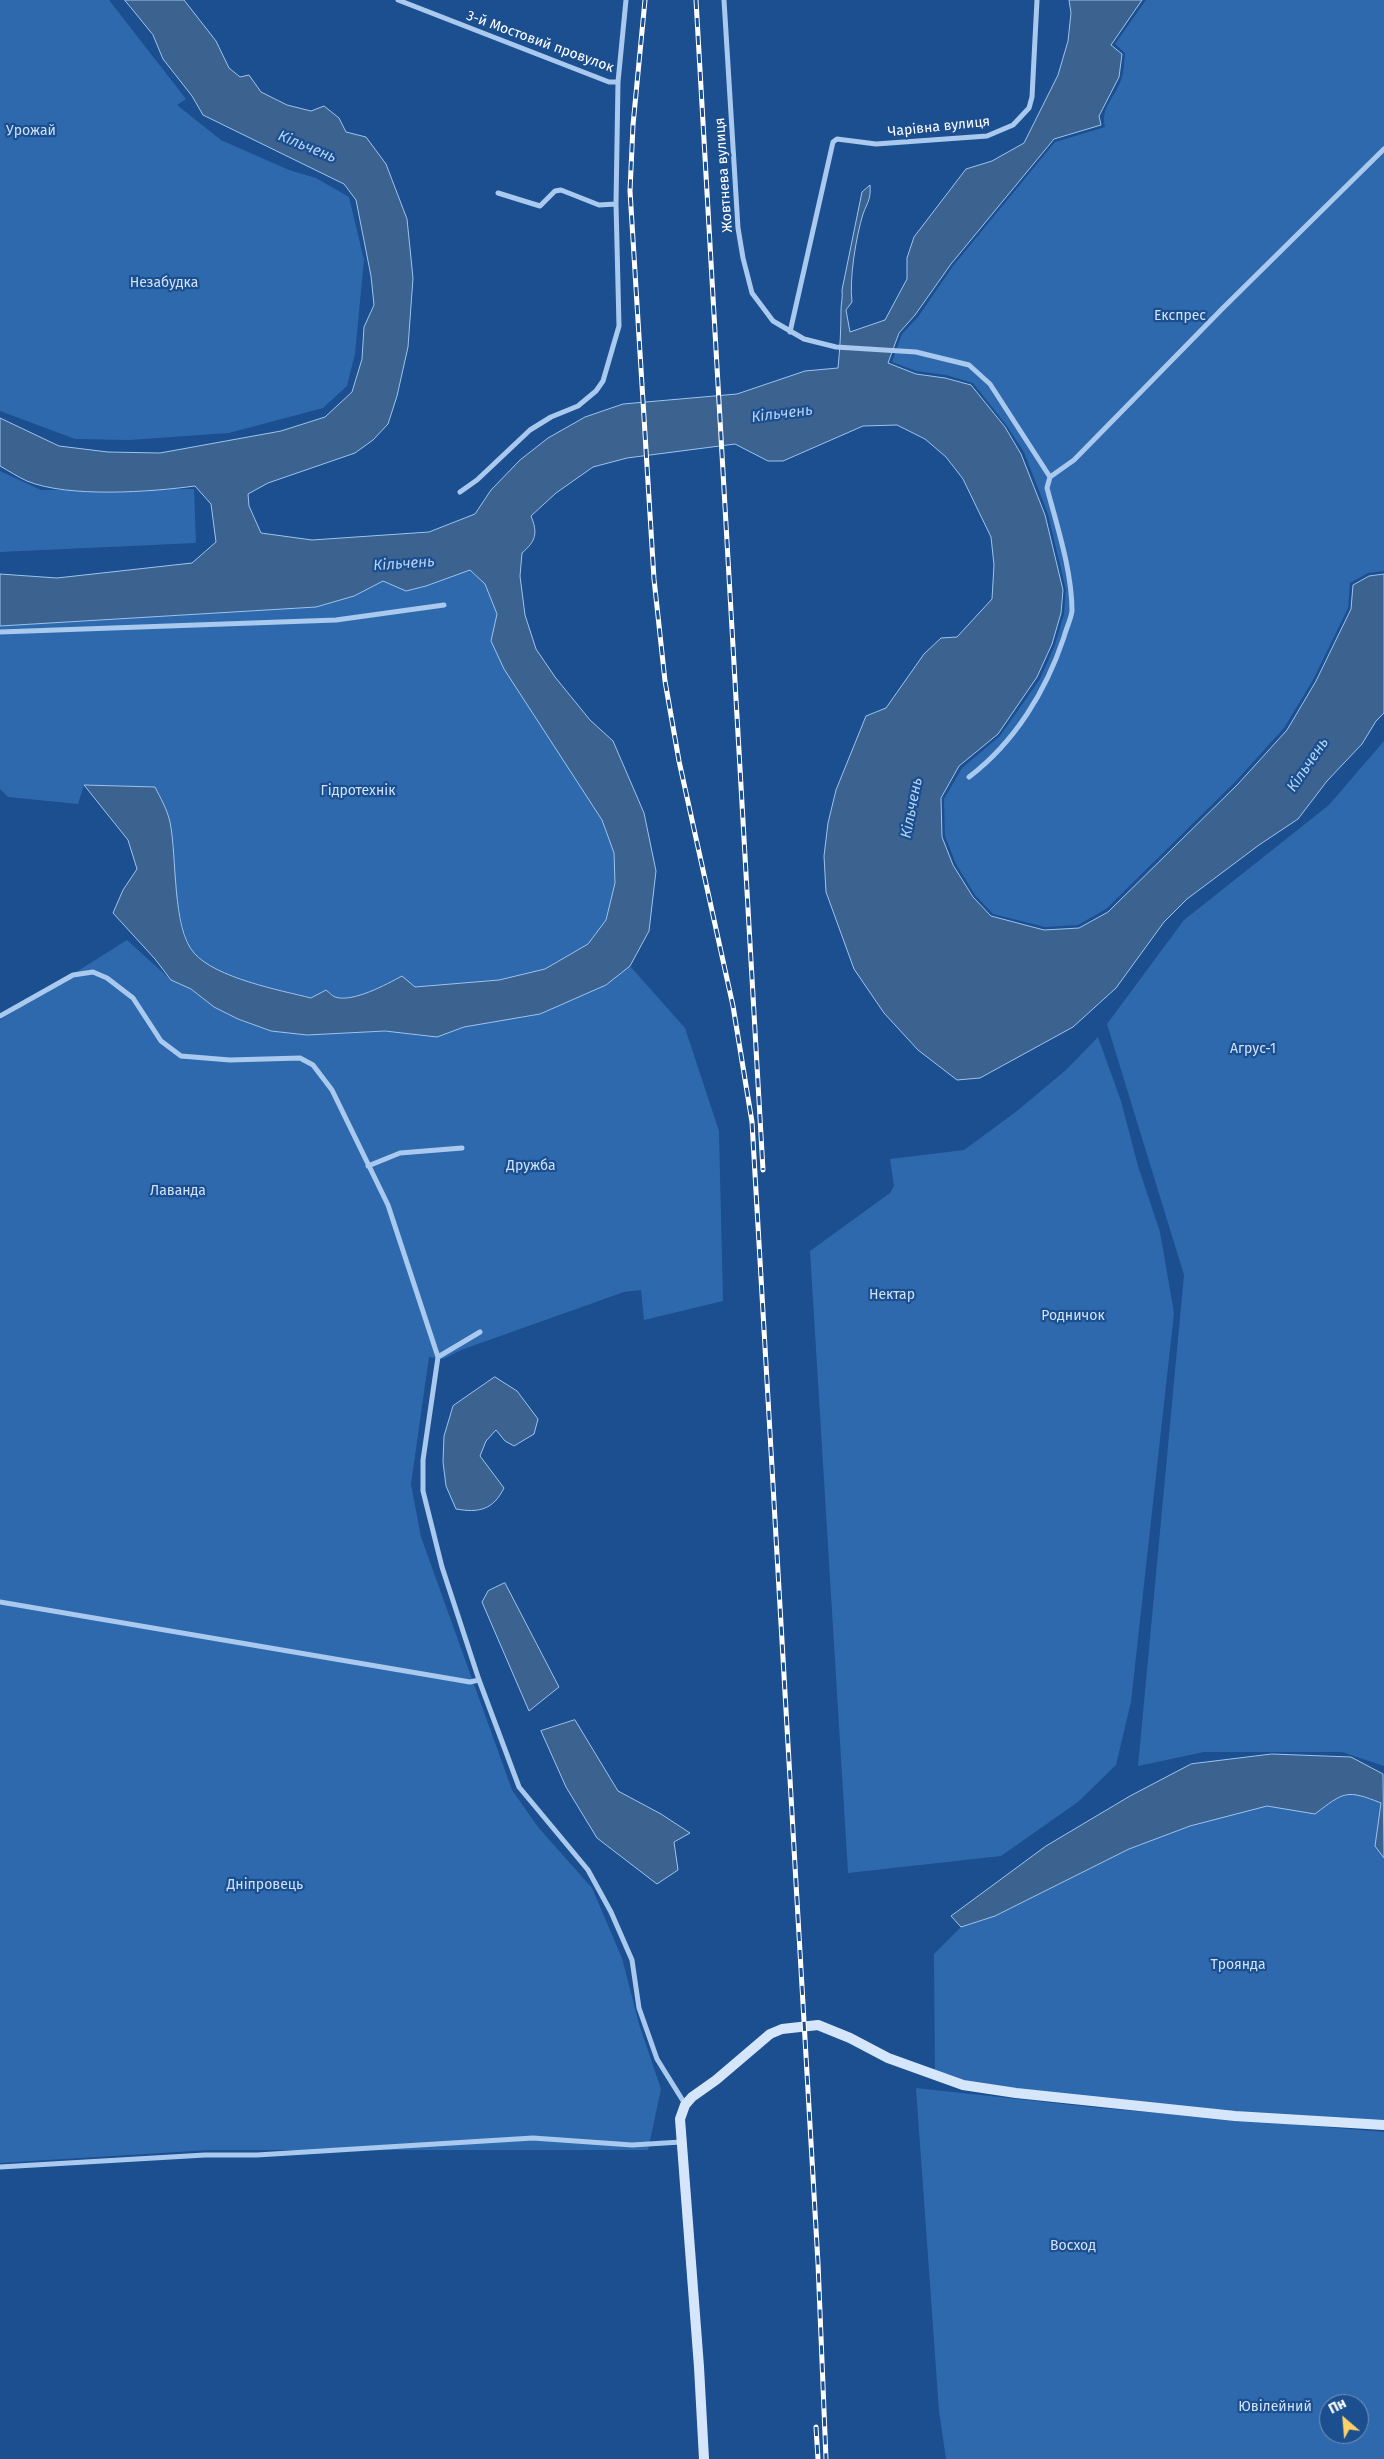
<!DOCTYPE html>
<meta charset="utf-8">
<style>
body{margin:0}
#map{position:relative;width:1384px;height:2459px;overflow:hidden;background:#1b4f8f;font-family:"Fira Sans",sans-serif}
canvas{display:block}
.north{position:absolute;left:1319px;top:2394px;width:50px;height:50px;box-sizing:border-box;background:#1b4f8f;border:1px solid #7695bc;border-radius:50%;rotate:333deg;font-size:14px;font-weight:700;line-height:20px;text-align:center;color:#fff}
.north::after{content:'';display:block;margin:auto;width:18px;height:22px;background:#ffd166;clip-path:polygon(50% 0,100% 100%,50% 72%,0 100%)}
</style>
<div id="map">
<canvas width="1384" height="2459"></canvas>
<div class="north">Пн</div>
</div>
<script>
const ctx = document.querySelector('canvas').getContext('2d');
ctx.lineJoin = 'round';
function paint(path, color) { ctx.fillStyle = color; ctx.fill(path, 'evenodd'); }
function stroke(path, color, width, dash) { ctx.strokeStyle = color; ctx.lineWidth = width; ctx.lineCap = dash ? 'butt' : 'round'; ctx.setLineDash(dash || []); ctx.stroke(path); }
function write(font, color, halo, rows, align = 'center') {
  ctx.font = font + ' "Fira Sans",sans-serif'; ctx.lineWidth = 4.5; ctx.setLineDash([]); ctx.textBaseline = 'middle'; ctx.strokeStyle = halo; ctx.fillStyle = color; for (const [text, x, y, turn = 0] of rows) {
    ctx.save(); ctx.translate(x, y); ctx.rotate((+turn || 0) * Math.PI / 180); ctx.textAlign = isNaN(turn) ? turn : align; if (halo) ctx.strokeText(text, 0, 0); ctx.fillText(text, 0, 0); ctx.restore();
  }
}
const green = new Path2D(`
 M0 0H109L186 99 177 105 221 140 289 170 316 178 349 197 364 260 355 354 347 386 323 408 229 433 129 440 75 439 0 411Z
 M1146 0H1384V571L1368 573 1350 583 1348 608 1313 680 1284 728 1236 781 1106 909 1078 925 1045 927 993 914 975 895 956 864 945 836 944 799 962 768 1000 736 1040 679 1055 645 1064 614 1066 590 1048 514 1024 452 1007 426 973 383 946 375 916 371 892 362 902 334 918 317 953 266 1055 142 1105 127C1100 107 1115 98 1121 80 1124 72 1124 62 1125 53L1115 44Z
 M0 471 41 490 194 489 196 543 0 552Z
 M470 570 485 584 497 614 491 641 602 820 614 853 615 883 606 920 588 944 545 969 499 980 415 987 402 976C387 984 353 1003 335 997 332 996 329 992 326 990L311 998C280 990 215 978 194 953 184 940 180 914 177 898L84 785 78 804 8 797 0 789V626L316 607 354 596 383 581 406 591 426 586Z
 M1384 741V1766L1342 1752H1204L1138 1766 1184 1275 1107 1024 1184 920 1329 805Z
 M127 940 171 980 191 989 214 1007 238 1019 271 1031 307 1035 385 1031 437 1037 464 1027 540 1013 606 985 630 966 685 1028 719 1131 723 1301 644 1320 641 1290 624 1292 461 1350 443 1359 429 1357 411 1484 421 1537 512 1790 538 1827 592 1888 622 1958 639 2024 661 2089 648 2150H209L0 2163V1020Z
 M1098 1037 1121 1101 1138 1166 1160 1232 1174 1313 1131 1702 1116 1765 1078 1802 1001 1856 848 1873 810 1251 890 1193 894 1186 890 1159 964 1150 1017 1111 1067 1069Z
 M1354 1793 1381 1803 1375 1846 1384 1858V2126L1070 2096 935 2078 934 1954 961 1927 995 1916 1129 1849 1190 1826 1267 1806 1315 1814 1337 1798Z
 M916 2088 1100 2108 1384 2132V2459H946L939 2411ZM1329 2404H1359V2434H1329Z`);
const water = new Path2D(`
 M125 0H184L216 41 229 68 240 77 249 75 261 92 287 105 311 111 324 106 339 118 346 132 366 137 386 164 407 219 413 278 408 347 397 396 388 424 373 440 355 453 268 483 248 494 249 506 261 533 312 540 429 532 475 514 491 490 520 460 548 438 585 417 623 404 737 394 805 371 838 368C840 348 841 330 841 310 841 303 843 298 842 290L862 192 870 185C871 199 868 201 863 214 856 237 849 279 852 302L846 310 850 332 885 320 907 279V258L914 237 966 169 992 161 1024 143 1058 75 1068 41 1071 13 1069 0H1142L1111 45 1122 54 1119 77 1099 116 1101 125 1054 139 951 264 915 315 899 333 888 363 916 374 945 378 971 385 1005 427 1021 454 1045 515 1063 590 1061 613 1052 644 1037 677 998 734 959 766 941 798 942 837 953 865 973 897 991 916 1044 930 1079 928 1108 912 1238 784 1287 730 1316 681 1351 609 1353 585 1369 576 1384 574V713L1376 721 1362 744 1327 781 1298 819 1259 845 1187 899 1164 922 1116 988 1073 1027 980 1078 957 1080 918 1050 884 1013 854 969 826 892 824 856 828 823 836 790 866 716 886 708 924 654 941 638 957 637 992 599 994 565 991 537 963 479 946 457 925 439 897 425 863 426 783 461H768L735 444 627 458 593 467 556 493 531 516C538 533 536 541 522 553L520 576 525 615 536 649 555 677 590 720 613 741 644 813 656 871 649 931 630 966 606 985 540 1014 464 1027 437 1037 385 1031 307 1035 271 1031 238 1019 214 1007 191 989 171 980 155 959 113 913 123 890 137 869 128 840 84 785 155 787C161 799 167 809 170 822 177 856 172 928 194 953 216 978 279 990 311 998L326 990C329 992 332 996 335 997 353 1003 387 984 402 976L415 987 499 980 545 969 588 944 606 920 615 883 614 853 602 820 504 669 491 641 497 614 485 584 470 570 426 586 406 591 383 581 354 596 316 607 0 626V574L57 578 192 563 216 542 211 504 195 486C151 492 68 498 27 481 18 477 9 471 0 466V418L59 446 108 452 160 453 281 431 325 417 352 392 362 359 364 327 374 305 371 276 356 200 344 184 203 115 192 96 163 59 153 35Z
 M495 1377 517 1391 538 1419 534 1434 514 1446 505 1441 496 1430 486 1441 480 1456 504 1488C493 1510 479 1513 456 1509L446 1486 443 1462 444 1436 453 1406Z
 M505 1583 559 1687 529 1711 482 1602 488 1591Z
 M575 1720 618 1791 661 1814 690 1833 674 1842 678 1870 657 1884 597 1838 566 1787 541 1731Z
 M1272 1754 1351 1757 1383 1774 1384 1858 1375 1846 1381 1803C1346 1789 1344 1792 1315 1814L1267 1806 1190 1826 1129 1849 995 1916 961 1927 951 1916 1046 1846 1130 1796 1191 1764Z`);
const street = new Path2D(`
 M398 0 609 82H618
 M724 0 738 228 743 258 752 293 773 321 804 339 836 347 916 352 969 365 990 384 1050 477
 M498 193 540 206 555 191 561 190 599 205 616 204
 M790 332 833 142 837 139 876 144 987 136 1013 125 1029 108 1032 97 1037 0
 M460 492 477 480 530 430 551 417 578 406 596 391 603 381 619 326 616 204 618 82 626 0
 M0 632 336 620 444 605
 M969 777C1015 742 1046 691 1064 637 1066 629 1071 619 1072 611 1072 571 1057 526 1047 488L1050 477 1074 460 1223 308 1384 149
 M0 1016 73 975 93 972 107 978 133 998 161 1041 181 1056 230 1060 300 1058 313 1065 332 1090 388 1205 438 1357 423 1460V1491L442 1567 479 1680 519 1787 588 1870 611 1912 632 1960 639 2008 657 2059 685 2104
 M368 1166 400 1153 462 1148
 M438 1357 480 1332
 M0 1602 470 1682 479 1680
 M0 2167 205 2155H257L533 2138 632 2145 681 2142`);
const secondary = new Path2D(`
 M704 2459 699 2367 680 2119 685 2105 692 2097 716 2080 770 2034 782 2029 818 2025 850 2038 888 2058 963 2085 1016 2093 1235 2116 1384 2125`);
const rail = new Path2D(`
 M645 0 633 125 630 191 654 579 665 681 679 761 733 1006 752 1122 818 2263 826 2459
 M696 0 763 1170
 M816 2427 818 2459`);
const streetNames = [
 ["3-й Мостовий провулок",540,42,20],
 ["Чарівна вулиця",939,127,-6],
 ["Жовтнева вулиця",724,175,-94]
];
const parkNames = [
 ["Урожай",31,131],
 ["Незабудка",164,283],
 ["Експрес",1180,316],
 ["Гідротехнік",358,791],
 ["Агрус-1",1253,1049],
 ["Дружба",531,1166],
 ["Лаванда",178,1191],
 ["Нектар",892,1295],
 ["Родничок",1073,1316],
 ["Дніпровець",265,1885],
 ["Троянда",1238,1965],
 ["Восход",1073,2246],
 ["Ювілейний",1275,2407]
];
const waterNames = [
 ["Кільчень",307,147,22],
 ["Кільчень",782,414,-7],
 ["Кільчень",404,564,-4],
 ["Кільчень",1308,765,-56],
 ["Кільчень",912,808,-79]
];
paint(green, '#2e69ad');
paint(water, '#3c6290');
stroke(water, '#9cc4f0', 1);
stroke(street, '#a9c9ee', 5);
stroke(secondary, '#d6e6fa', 10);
stroke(rail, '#fff', 5);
stroke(rail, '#1b4f8f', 3, [9]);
write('14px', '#fff', '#1b4f8f', streetNames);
write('14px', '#cfe3fa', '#1b4f8f', parkNames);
write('italic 15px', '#b5d3f5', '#1b4f8f', waterNames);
</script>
